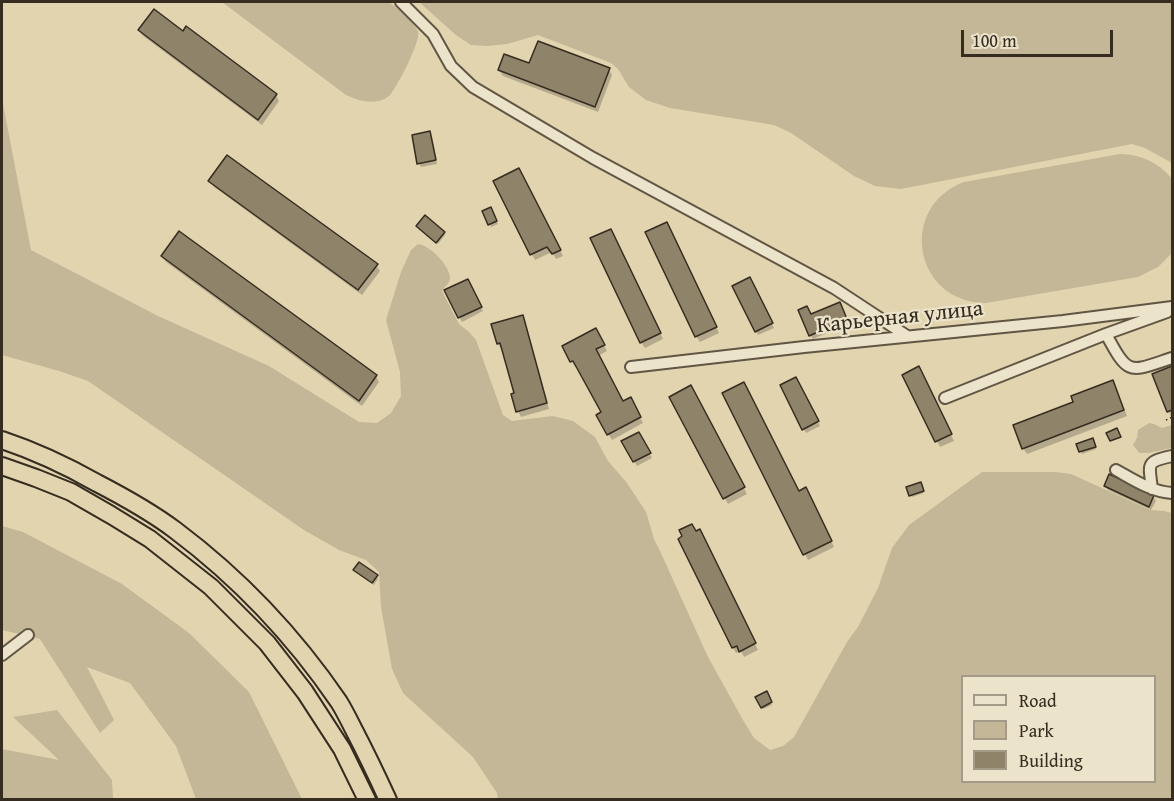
<!DOCTYPE html>
<meta charset="utf-8">
<style>
body{margin:0}
#map{position:relative;width:1174px;height:801px;overflow:hidden;background:#e1d4af;font-family:"Gentium Book Plus",serif}
canvas{display:block}
.frame{position:absolute;inset:0;border:3px solid #362c20;pointer-events:none}
.legend{position:absolute;left:961px;top:675px;width:195px;height:108px;box-sizing:border-box;background:#ece3cb;border:2px solid #a39a87;margin:0;padding:8px 10px;list-style:none;font-size:18px;color:#362c20}
.legend li{display:flex;align-items:center;gap:12px;height:30px}
.legend b{width:30px;border:2px solid #a39a87}
.scale{position:absolute;left:961px;top:30px;width:152px;height:27px;box-sizing:border-box;border:3px solid #362c20;border-top:0;padding-left:8px;font-size:18px;line-height:21px;white-space:nowrap;color:#362c20;-webkit-text-stroke:4px #ece3cb;paint-order:stroke}
</style>
<div id="map">
<canvas width="1174" height="801"></canvas>
<div class="frame"></div>
<ul class="legend">
<li><b style="height:8px;background:#ece3cb"></b>Road</li>
<li><b style="height:16px;background:#c4b797"></b>Park</li>
<li><b style="height:16px;background:#8f836a"></b>Building</li>
</ul>
<div class="scale">100 m</div>
</div>
<script>
const ctx = document.querySelector('canvas').getContext('2d');
ctx.lineJoin = 'round';
function paint(path, color) { ctx.fillStyle = color; ctx.fill(path, 'evenodd'); }
function stroke(path, color, width, dash) { ctx.strokeStyle = color; ctx.lineWidth = width; ctx.lineCap = dash ? 'butt' : 'round'; ctx.setLineDash(dash || []); ctx.stroke(path); }
function write(font, color, halo, rows, align = 'center') {
  ctx.font = font + ' "Gentium Book Plus",serif'; ctx.lineWidth = 4.5; ctx.setLineDash([]); ctx.textBaseline = 'middle'; ctx.strokeStyle = halo; ctx.fillStyle = color; for (const [text, x, y, turn = 0] of rows) {
    ctx.save(); ctx.translate(x, y); ctx.rotate((+turn || 0) * Math.PI / 180); ctx.textAlign = isNaN(turn) ? turn : align; if (halo) ctx.strokeText(text, 0, 0); ctx.fillText(text, 0, 0); ctx.restore();
  }
}
const green = new Path2D(`
 M222 2H389C397 8 415 23 418 32 421 41 397 87 390 95 388 97 385 99 382 100 369 104 357 100 346 95Z
 M419 2H1172V163L1145 148 1132 144 901 189 875 186 854 176 791 133 774 125 670 108 646 100 629 87 618 69 611 63 538 35 507 44 487 46 471 45 456 35Z
 M2 103 3 104 31 250 158 316 269 366 359 422 377 423 391 413 401 396 400 372 386 320 401 272 411 250 418 244C430 245 451 267 450 279 449 284 444 287 442 291L459 324 469 332 476 340 503 415 512 421 553 416 573 421 595 437 608 461 627 483 646 512 654 539 660 551 708 657 743 720 754 738 770 750 783 746 794 737 847 642 858 627 878 588 892 548 909 525 982 472H1055L1071 474 1150 510 1164 511 1172 513V714L1171 718 1172 732V799H498L497 793 473 757 403 693 392 669 381 607 379 572 366 560 339 550 304 530 88 381 59 371 2 355ZM1154 676V782H962V676Z
 M1120 154C1141 154 1159 163 1172 179V253L1158 267 1138 277 986 303C914 303 897 207 964 182Z
 M1149 423 1154 424 1162 428 1172 425V448L1148 453H1139L1133 445 1137 438 1138 430Z
 M2 526 23 532 122 584 189 633 249 692 302 799H196L176 746 130 683 87 667 114 720 100 733 40 639 2 630Z
 M57 710 112 780 113 799H2V749L59 760 13 717Z`);
const shadow = new Path2D(`
 M187 28 276 95 279 101 262 125 143 36 139 30 183 33Z
 M530 65 609 70 612 75 598 112 503 76 499 70Z
 M430 133 432 137 437 164 421 167 419 163Z
 M522 176 563 256 556 259 552 252 535 260 495 182Z
 M210 181 376 265 380 271 362 295 214 187Z
 M491 209 498 224 491 227 484 212Z
 M418 226 444 233 445 235 438 244Z
 M669 230 719 333 700 342 696 336Z
 M614 236 663 339 645 348 641 342Z
 M162 257 376 376 379 382 362 406 166 262Z
 M749 279 774 328 758 335 734 287Z
 M467 281 483 311 462 322 446 291Z
 M841 308 848 324 813 339 810 335 811 316Z
 M522 317 525 323 549 409 521 417 518 411 516 394 503 349 502 350 498 344 493 325Z
 M595 330 607 351 598 356 623 403 630 399 643 423 612 440 598 416 603 413 578 366 575 367 564 347Z
 M1172 368V416L1171 417 1154 375Z
 M921 374 954 441 940 447 904 375Z
 M796 379 820 426 806 433 782 386Z
 M690 387 747 494 728 504 671 398Z
 M1116 388 1127 416 1027 454 1023 448Z
 M724 393 798 493 809 495 834 547 808 560Z
 M639 434 652 458 637 466 623 442Z
 M1094 442 1096 449 1082 454 1078 445Z
 M922 486 924 493 912 497 910 495Z
 M1105 486 1153 496 1156 501 1151 510 1108 490Z
 M703 537 758 650 744 657 741 651 736 653 733 648 680 539Z
 M355 570 376 576 378 579 374 585Z
 M766 693 772 705 763 709 757 698Z`);
const building = new Path2D(`
 M154 9 183 31 186 26 277 94 258 120 138 30Z
 M538 41 610 68 595 107 498 70 504 54 529 63Z
 M430 131 436 160 417 164 412 135Z
 M227 155 378 264 358 290 208 181Z
 M519 168 561 250 552 254 547 247 530 255 493 181Z
 M491 207 497 221 488 225 482 211Z
 M425 215 445 232 436 243 416 226Z
 M667 222 717 327 695 337 645 232Z
 M611 229 661 333 640 343 590 238Z
 M179 231 377 375 359 401 161 256Z
 M750 277 773 323 755 332 732 286Z
 M468 279 482 307 458 318 444 290Z
 M840 302 847 319 809 336 798 310 807 306 811 314Z
 M523 315 547 403 516 412 511 394 514 393 500 343 497 344 491 324Z
 M596 328 605 345 596 349 623 401 631 397 641 417 607 435 596 415 601 412 573 361 570 362 562 346Z
 M919 366 952 434 935 442 902 375Z
 M1172 366V410L1167 412 1152 374Z
 M796 377 819 421 802 430 780 385Z
 M1113 380 1124 410 1022 449 1013 425 1073 402 1071 396Z
 M744 382 799 491 806 487 832 541 803 555 722 393Z
 M691 385 745 487 723 499 669 397Z
 M1117 428 1121 437 1110 441 1106 433Z
 M639 432 651 453 633 462 621 441Z
 M1093 438 1096 447 1079 452 1076 444Z
 M1109 474 1154 495 1149 507 1104 486Z
 M921 482 924 491 909 496 906 487Z
 M692 524 696 531 700 529 756 643 739 652 737 646 732 648 678 539 682 536 679 530Z
 M359 562 378 575 372 583 353 570Z
 M767 691 772 702 761 708 755 697Z`);
const path = new Path2D(`
 M1166 420 1172 417`);
const minor = new Path2D(`
 M401 2 433 34 451 66 473 87 593 158 834 288 907 336
 M1106 334C1129 377 1129 372 1172 358
 M631 367 804 347 1063 321 1172 307
 M945 398 1106 334 1167 312
 M1116 470C1134 480 1152 492 1172 493
 M1152 489C1149 463 1145 462 1172 456
 M2 655 28 635`);
const highway = new Path2D(`
 M2 440C35 451 67 466 97 483 124 497 151 512 175 530 239 578 294 636 339 702 344 710 349 720 354 730 366 753 377 776 388 800
 M2 466 36 478 71 492 111 515 150 539 211 587 267 643 305 692 342 749 367 800`);
const streetNames = [
 ["Карьерная улица",900,318,-6]
];
paint(green, '#c4b797');
paint(shadow, '#0003');
paint(building, '#8f836a');
stroke(building, '#362c20', 1.5);
stroke(minor, '#615644', 14);
stroke(highway, '#362c20', 20);
stroke(path, '#362c20', 1.5, [1.5, 3]);
stroke(minor, '#ece3cb', 10);
stroke(highway, '#e1d4af', 16);
write('22px', '#362c20', '#ece3cb', streetNames);
</script>
